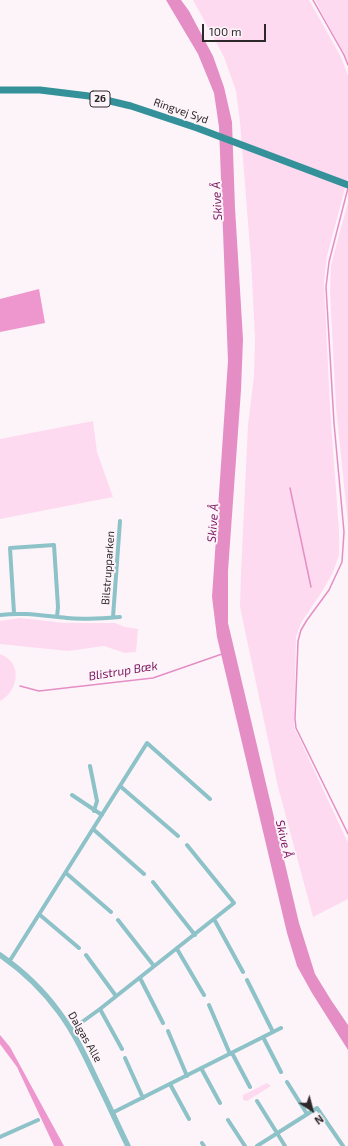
<!DOCTYPE html>
<meta charset="utf-8">
<style>
body{margin:0}
#map{position:relative;width:348px;height:1146px;overflow:hidden;background:#fdf4f9;font-family:"Exo 2",sans-serif}
canvas{display:block}
.north{position:absolute;left:292px;top:1090px;width:40px;height:40px;-webkit-text-stroke:3px #fdf4f9;paint-order:stroke;rotate:144deg;font-size:11px;font-weight:700;line-height:16px;text-align:center;color:#2d292b}
.north::after{content:'';display:block;margin:auto;width:14px;height:18px;background:#2d292b;clip-path:polygon(50% 0,100% 100%,50% 72%,0 100%)}
.scale{position:absolute;left:202px;top:24px;width:64px;height:18px;box-sizing:border-box;border:2px solid #2d292b;border-top:0;padding-left:5px;font-size:12px;line-height:14px;white-space:nowrap;color:#2d292b;-webkit-text-stroke:3px #fdf4f9;paint-order:stroke}
</style>
<div id="map">
<canvas width="348" height="1146"></canvas>
<div class="north">N</div>
<div class="scale">100 m</div>
</div>
<script>
const ctx = document.querySelector('canvas').getContext('2d');
ctx.lineJoin = 'round';
function paint(path, color) { ctx.fillStyle = color; ctx.fill(path, 'evenodd'); }
function stroke(path, color, width, dash) { ctx.strokeStyle = color; ctx.lineWidth = width; ctx.lineCap = dash ? 'butt' : 'round'; ctx.setLineDash(dash || []); ctx.stroke(path); }
function write(font, color, halo, rows, align = 'center') {
  ctx.font = font + ' "Exo 2",sans-serif'; ctx.lineWidth = 4; ctx.setLineDash([]); ctx.textBaseline = 'middle'; ctx.strokeStyle = halo; ctx.fillStyle = color; for (const [text, x, y, turn = 0] of rows) {
    ctx.save(); ctx.translate(x, y); ctx.rotate((+turn || 0) * Math.PI / 180); ctx.textAlign = isNaN(turn) ? turn : align; if (halo) ctx.strokeText(text, 0, 0); ctx.fillText(text, 0, 0); ctx.restore();
  }
}
const green = new Path2D(`
 M193 0H309L341 57 348 76V177L327 256 324 282 330 408 339 531V555L333 572 323 590 301 623 296 637 294 727 348 843V899L313 917 278 787 240 607 241 573 248 425 254 376 255 339 251 260 240 122 236 91 224 57Z
 M315 0H348V62Z
 M348 202V525L336 407 330 292 331 265Z
 M93 421 97 452 113 497 0 519V439Z
 M20 618 65 623H115L125 627 138 629 136 652 125 653 104 646 68 651 0 644V621Z
 M0 654C23 662 19 691 0 701Z
 M267 1083 271 1086 247 1101 243 1100V1095Z`);
const forest = new Path2D(`
 M39 289 45 323 0 332V299Z
 M0 1035 10 1047 64 1146H54L17 1067 0 1044Z`);
const water = new Path2D(`
 M166 0H181L189 11 213 56 224 87 232 122 235 208 243 339 241 390 228 571V623L299 923 315 974 331 1000 348 1025V1050L312 993 297 966 287 933 217 637 212 597 228 361 219 127 214 93 198 54Z`);
const stream = new Path2D(`
 M313 0 344 55 348 65
 M348 188 329 262 326 287 334 423 344 532 342 562 329 590 307 620 301 630 298 641 295 719 296 728 348 834
 M290 488 311 587
 M20 686 39 691 144 679 153 678 222 654`);
const minor = new Path2D(`
 M14 613 10 548 54 545 58 607 57 617
 M0 615C24 612 44 616 67 618 85 620 103 618 120 617
 M113 617 120 521
 M90 766 97 801 94 811
 M120 786 178 836
 M72 795 102 815
 M93 829 144 874
 M66 873 111 912
 M153 882 195 935
 M40 915 79 948
 M214 919 243 972
 M118 920 154 966
 M177 949 204 995
 M86 955 116 996
 M9 962 147 743 210 799
 M140 978 163 1023
 M247 980 273 1032
 M209 1005 230 1054
 M100 1009 122 1049
 M71 1030 100 1009 234 903 187 845
 M168 1031 187 1076
 M263 1037 281 1072
 M232 1053 250 1087
 M125 1058 143 1098
 M201 1068 220 1103
 M287 1082 307 1114
 M170 1084 189 1119
 M257 1101 277 1133
 M112 1113 281 1028
 M228 1120 245 1146
 M277 1133 285 1146
 M0 1137 38 1120
 M202 1143 204 1146
 M257 1146 317 1108 343 1146`);
const tertiary = new Path2D(`
 M0 955C23 971 43 990 59 1012 76 1035 87 1060 99 1085 109 1105 118 1126 128 1146`);
const primary = new Path2D(`
 M0 90H40L89 96 131 106 197 128 348 185`);
const shields = [
 [100,99,20]
];
const shieldNames = [
 ["26",100,99]
];
const streetNames = [
 ["Ringvej Syd",181,111,19],
 ["Bilstrupparken",108,568,-86],
 ["Dalgas Alle",85,1037,60]
];
const waterNames = [
 ["Skive Å",217,201,-93],
 ["Skive Å",213,523,-86],
 ["Blistrup Bæk",123,671,-9],
 ["Skive Å",284,839,77]
];
paint(green, '#fedaf0');
paint(forest, '#ee96ce');
paint(water, '#e58ec6');
stroke(stream, '#e58ec6', 1.5);
stroke(minor, '#8cc2c8', 4);
stroke(tertiary, '#8cc2c8', 5.5);
stroke(primary, '#349199', 7);
for (const [x, y, w] of shields) { const box = new Path2D(); box.roundRect(x - w / 2, y - 8, w, 16, 3); ctx.fillStyle = '#fdf4f9'; ctx.fill(box); stroke(box, '#2d292b', 1); }
write('bold 10px', '#2d292b', null, shieldNames);
write('11px', '#2d292b', '#fdf4f9', streetNames);
write('italic 12px', '#7a135f', '#fdf4f9', waterNames);
</script>
